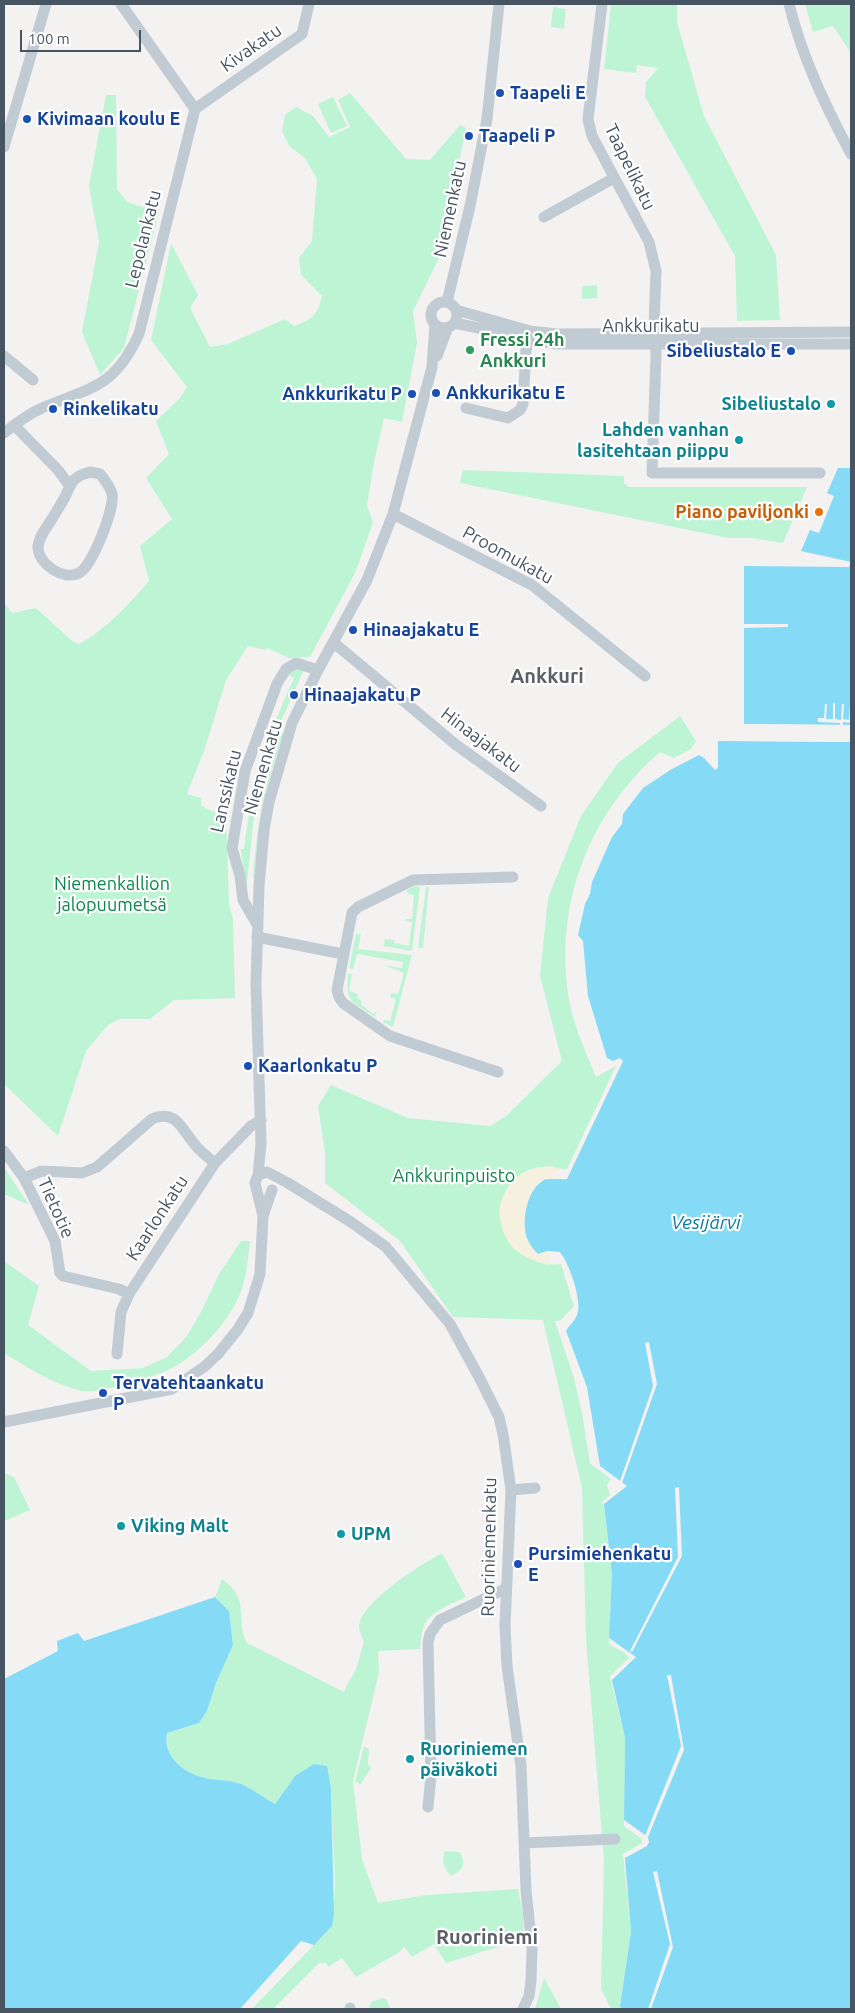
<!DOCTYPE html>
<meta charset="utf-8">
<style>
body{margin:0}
#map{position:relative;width:855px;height:2013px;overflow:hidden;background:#f4f1f1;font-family:Ubuntu,sans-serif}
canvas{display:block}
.frame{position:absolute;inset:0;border:5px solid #475461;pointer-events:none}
.scale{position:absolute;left:20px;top:30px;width:121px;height:22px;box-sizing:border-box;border:2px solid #475461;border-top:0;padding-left:6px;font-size:15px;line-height:18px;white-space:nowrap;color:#475461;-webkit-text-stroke:4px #fff;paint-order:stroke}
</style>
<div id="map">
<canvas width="855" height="2013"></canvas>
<div class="frame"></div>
<div class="scale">100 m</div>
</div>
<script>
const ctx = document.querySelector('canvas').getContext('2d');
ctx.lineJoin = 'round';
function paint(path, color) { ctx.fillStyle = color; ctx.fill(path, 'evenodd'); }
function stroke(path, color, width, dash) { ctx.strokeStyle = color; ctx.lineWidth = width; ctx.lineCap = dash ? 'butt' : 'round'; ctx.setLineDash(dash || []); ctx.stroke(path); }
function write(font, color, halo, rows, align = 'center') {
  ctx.font = font + ' Ubuntu,sans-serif'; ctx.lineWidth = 4.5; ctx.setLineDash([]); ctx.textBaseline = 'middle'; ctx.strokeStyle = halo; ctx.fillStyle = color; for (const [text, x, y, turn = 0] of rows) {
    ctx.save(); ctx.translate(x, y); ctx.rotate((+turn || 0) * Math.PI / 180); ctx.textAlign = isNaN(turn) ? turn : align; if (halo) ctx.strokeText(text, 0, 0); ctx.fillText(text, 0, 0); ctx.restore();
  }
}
const green = new Path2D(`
 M611 4H677V22L704 116 776 255 780 320 737 321 735 256 645 97 646 82 658 68 637 65 636 73 604 69Z
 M805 4H851V53L833 26 813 32Z
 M553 7 566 9 564 29 551 27Z
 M350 93 406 159 430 160 460 125 466 128 440 256 413 311 417 343 402 422 384 418 374 462 367 505 373 523 355 573 310 657 289 658 267 648 265 650 248 646 226 680 205 748 187 794 201 798V806L226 817 229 904 233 919 235 998 174 1000 150 1019H120L108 1025 86 1051 58 1136 4 1084V603L12 613 36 608 72 641 79 644C108 628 128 605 149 581L140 546 172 519 146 478 169 454 156 421 180 398 187 387 151 340 171 243 198 295 190 308 210 347 228 344 285 319 294 326C313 319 317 316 322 296L301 275 299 258 312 241 317 179 305 158 289 146 282 131 285 115 296 107 313 116 329 137 350 127 338 100Z
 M106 95H116L117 189 127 202 159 212 124 348 100 375 82 332 99 242 89 186Z
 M333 97 347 126 331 133 318 104Z
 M597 285V298L582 299V286Z
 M463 470 624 476V483L629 487H807L783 543 752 538H728L460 483Z
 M294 668 304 670 276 732 255 806 246 892 241 849H244C252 784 267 737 294 678L287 674Z
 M680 716 696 741 691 749 674 758 660 752C586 816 551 912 571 1009 577 1033 587 1055 596 1077L616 1066 567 1169C556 1169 547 1165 536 1168 516 1173 494 1198 501 1220 502 1225 509 1231 512 1236 527 1256 534 1267 561 1264L574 1306 561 1320 555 1321 574 1378 582 1413 590 1463 611 1479 607 1485 610 1495 602 1502 604 1504 612 1574 609 1644 625 1653 629 1658 610 1676 625 1738 624 1826 642 1839V1843L623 1854 631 1932 620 2005 622 2009H611L601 1989 604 1860 586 1639 582 1488 543 1320 453 1317 400 1241 325 1183V1153L318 1106 331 1085 408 1118 490 1126 506 1116 562 1061 540 976 548 898 581 816 618 763Z
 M282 732 284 733C265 784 259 825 254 879L253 878C257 826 264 782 282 732Z
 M414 886 420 887 412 951 384 946 385 939 394 940V943L409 946 412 922 405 921 406 919H412L414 895 408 894 407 890Z
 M426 887H429L423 948H418Z
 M356 934H361L358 949 412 955 393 1027 383 1022 384 1020 390 1021 396 999 390 997 391 993 398 994 404 973 384 965 402 968 403 962 357 954 353 969 349 968Z
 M348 974H352L349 991 358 994 357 998 362 1001 361 1005 374 1014 377 1011 375 1017C353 1002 345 1003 348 974Z
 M4 1167 29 1205 4 1194Z
 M241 1241H250C248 1258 247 1277 240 1294 227 1325 193 1361 161 1373 152 1377 141 1379 132 1382 123 1385 91 1393 83 1391 57 1386 26 1367 4 1353V1261L39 1286 28 1325 91 1371 143 1368 167 1357 187 1336 202 1310 219 1274Z
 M4 1473 14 1477 30 1510 4 1521Z
 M442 1553 466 1597C452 1604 430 1611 424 1626 421 1632 421 1642 420 1649L378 1651 379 1672 353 1781 362 1859 378 1903 426 1895 518 1889 523 1916 524 1939 446 1963 434 1944 412 1957 404 1947 398 1953 356 1977 342 1958 328 1967 326 1963H319L273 2009H252L332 1926 335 1885 331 1788 295 1776 275 1804C264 1798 253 1789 241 1784 228 1779 212 1781 198 1776 179 1769 163 1754 167 1733L199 1723 207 1711 216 1683 233 1645 229 1611 215 1597 222 1579C252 1600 234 1618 247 1643L344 1692C346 1686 348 1683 351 1678 357 1670 360 1655 363 1645 365 1639 359 1633 359 1627 360 1602 422 1564 442 1553Z
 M364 1746 369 1749 368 1764 371 1767C369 1774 364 1777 361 1784L355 1782Z
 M445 1851 459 1852C467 1863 463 1871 451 1876 444 1868 441 1861 445 1851Z
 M544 1978 561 2009H535Z
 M383 1998 387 2000 390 2009H369L371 2002Z`);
const sand = new Path2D(`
 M551 1166 558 1169 553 1180 541 1252 549 1251V1265C538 1261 526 1259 517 1251 493 1232 495 1191 521 1174 531 1168 540 1167 551 1166Z`);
const water = new Path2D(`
 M838 468H851V725L744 724V566L849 567 851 562 801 551 810 530 819 533 834 496 827 493Z
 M718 741 851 742V2009H622L620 2006 631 1932 625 1858 647 1846 649 1842 648 1837 624 1820 625 1738 612 1680 636 1657 609 1638 612 1574 604 1504 627 1486 600 1466 587 1387 566 1331C569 1326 575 1320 577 1315 583 1302 569 1263 560 1252L547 1251 538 1254C533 1249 529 1244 527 1238 521 1221 527 1189 544 1180 550 1178 560 1180 567 1179L623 1061 620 1058 613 1061 607 1058 588 996 583 941 578 935 585 904 590 894 592 882 612 837 622 824 623 814 643 788 672 769 699 755 704 758 715 770 718 768Z
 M215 1597 229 1611 233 1645 216 1683 207 1711 199 1723 167 1733C163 1754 179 1769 198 1776 212 1781 228 1779 241 1784 253 1789 264 1798 275 1804L295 1776 314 1764 327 1766 331 1788 334 1914 332 1926 314 1945 301 1941 240 2009H4V1679L58 1651 57 1641 78 1633 84 1641Z`);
const pier = new Path2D(`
 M744 624H788V627L744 628Z
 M833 703H835V719L841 720 842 704H844L843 719 849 720 850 704H851V723L843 722V725H851V728L745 726 744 724 840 725V723L818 722V718H824L825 704H827L826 719H833Z
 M745 738 851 740V742L745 741Z
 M649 1342 657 1384 622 1483 620 1481 653 1386 645 1343Z
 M679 1487 682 1556 632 1652 630 1651 678 1557 675 1488Z
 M667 1675H671L684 1750 648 1837 645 1836 681 1746Z
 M657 1871 673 1947 651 2009H648L670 1944 653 1872Z`);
const minor = new Path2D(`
 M602 4 588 119 592 136 649 242 656 271 654 326 656 354 652 473H820
 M789 4C802 57 825 105 851 154
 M195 109 302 34 309 4
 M4 147 46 4
 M544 217 614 178
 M447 302 470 206 487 119 499 4
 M431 315a13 13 0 1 1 26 0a13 13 0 1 1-26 0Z
 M456 310 530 331 557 334 851 332
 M454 323 556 344H851
 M4 356 33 380
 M437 356 448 327
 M466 408 508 418 520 410 523 404 526 350 530 332
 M14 425 58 470 69 485
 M4 433C15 424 29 414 42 408 92 387 114 388 139 334L195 109 121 4
 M90 472 100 474C105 480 110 486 112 494 115 508 92 567 79 573 63 581 39 564 38 548 38 537 48 526 53 517 57 511 61 504 65 497 72 482 72 477 90 472Z
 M393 514 532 585 645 676
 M333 642 455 744 541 806
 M258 926 243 900 240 876 232 848 245 771 277 684 286 669 296 663 318 670
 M257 937 343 954
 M498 1072 390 1036 343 1003 339 997 337 990 352 913 358 907 413 880 513 877
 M4 1151 24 1178 55 1241 60 1273 63 1276 119 1289 129 1294
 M258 1175 267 1172 288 1183 351 1222 386 1247 450 1324 479 1377 499 1417 503 1434 511 1490 505 1626 507 1666 521 1766 526 1890 532 1948 531 1981 529 1996 523 2009
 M24 1178 42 1171 82 1173 97 1167 152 1119C177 1108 182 1131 197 1147 202 1153 209 1158 215 1163
 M263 1216 255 1183 258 1175 261 1144 256 984 259 886 264 830 269 802 292 723 318 670 367 580 393 514 432 367 435 324
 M117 1354 121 1312 129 1294 215 1163 251 1126 261 1120
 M4 1422 172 1389 204 1367 218 1354 238 1329 248 1313 260 1274 263 1216 272 1190
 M511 1490 535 1488
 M428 1807 431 1775 428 1643 430 1634 440 1620 505 1589
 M524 1843 615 1839
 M350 2008V2009`);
const markers = [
 [500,93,5,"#1a4fb4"],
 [27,119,5,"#1a4fb4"],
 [469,136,5,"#1a4fb4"],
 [470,350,5,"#2e9e5b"],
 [791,351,5,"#1a4fb4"],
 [436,393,5,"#1a4fb4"],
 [412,394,5,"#1a4fb4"],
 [831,404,5,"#0f9aa8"],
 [53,409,5,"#1a4fb4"],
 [739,440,5,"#0f9aa8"],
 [819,512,5,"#e8710a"],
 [353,630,5,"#1a4fb4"],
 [294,695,5,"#1a4fb4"],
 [248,1066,5,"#1a4fb4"],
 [103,1393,5,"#1a4fb4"],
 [121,1526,5,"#0f9aa8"],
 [341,1534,5,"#0f9aa8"],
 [518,1564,5,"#1a4fb4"],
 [410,1759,5,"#0f9aa8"]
];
const streetNames = [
 ["Kivakatu",251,48,-35],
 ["Taapelikatu",630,167,64],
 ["Niemenkatu",450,209,-78],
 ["Lepolankatu",143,239,-76],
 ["Ankkurikatu",651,326],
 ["Proomukatu",508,555,29],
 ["Hinaajakatu",481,740,37],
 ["Niemenkatu",263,767,-74],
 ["Lanssikatu",226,791,-77],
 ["Tietotie",56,1208,66],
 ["Kaarlonkatu",157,1218,-57],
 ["Ruoriniemenkatu",489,1547,-89]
];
const transitNames = [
 ["Taapeli E",510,93],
 ["Kivimaan koulu E",37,119],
 ["Taapeli P",479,136],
 ["Sibeliustalo E",781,351,"right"],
 ["Ankkurikatu E",446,393],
 ["Ankkurikatu P",402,394,"right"],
 ["Rinkelikatu",63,409],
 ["Hinaajakatu E",363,630],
 ["Hinaajakatu P",304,695],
 ["Kaarlonkatu P",258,1066],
 ["Tervatehtaankatu",113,1383],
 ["P",113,1404],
 ["Pursimiehenkatu",528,1554],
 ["E",528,1575]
];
const leisureNames = [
 ["Fressi 24h",480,340],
 ["Ankkuri",480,361]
];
const cultureNames = [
 ["Sibeliustalo",821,404,"right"],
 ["Lahden vanhan",729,430,"right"],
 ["lasitehtaan piippu",729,451,"right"],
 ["Viking Malt",131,1526],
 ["UPM",351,1534],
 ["Ruoriniemen",420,1749],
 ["päiväkoti",420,1770]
];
const foodNames = [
 ["Piano paviljonki",809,512]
];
const parkNames = [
 ["Niemenkallion",112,884],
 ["jalopuumetsä",112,905],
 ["Ankkurinpuisto",454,1176]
];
const waterNames = [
 ["Vesijärvi",706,1223]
];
const quarterNames = [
 ["Ankkuri",547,676],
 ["Ruoriniemi",487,1937]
];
paint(green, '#bdf5d4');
paint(sand, '#f6f0e1');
paint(water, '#85dbf6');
paint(pier, '#f4f1f1');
stroke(minor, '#c1cbd4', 11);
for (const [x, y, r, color] of markers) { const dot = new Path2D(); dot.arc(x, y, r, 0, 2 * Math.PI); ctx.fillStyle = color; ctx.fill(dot); stroke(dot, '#fff', 2); }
write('18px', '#475461', '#fff', streetNames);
write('bold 18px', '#164399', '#fff', transitNames, 'left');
write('bold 18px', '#27864d', '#fff', leisureNames, 'left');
write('bold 18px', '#0d838f', '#fff', cultureNames, 'left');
write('bold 18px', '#c56008', '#fff', foodNames, 'right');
write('18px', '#0d874e', '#fff', parkNames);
write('italic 19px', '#037ba2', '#fff', waterNames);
write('bold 20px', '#5d6167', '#fff', quarterNames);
</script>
